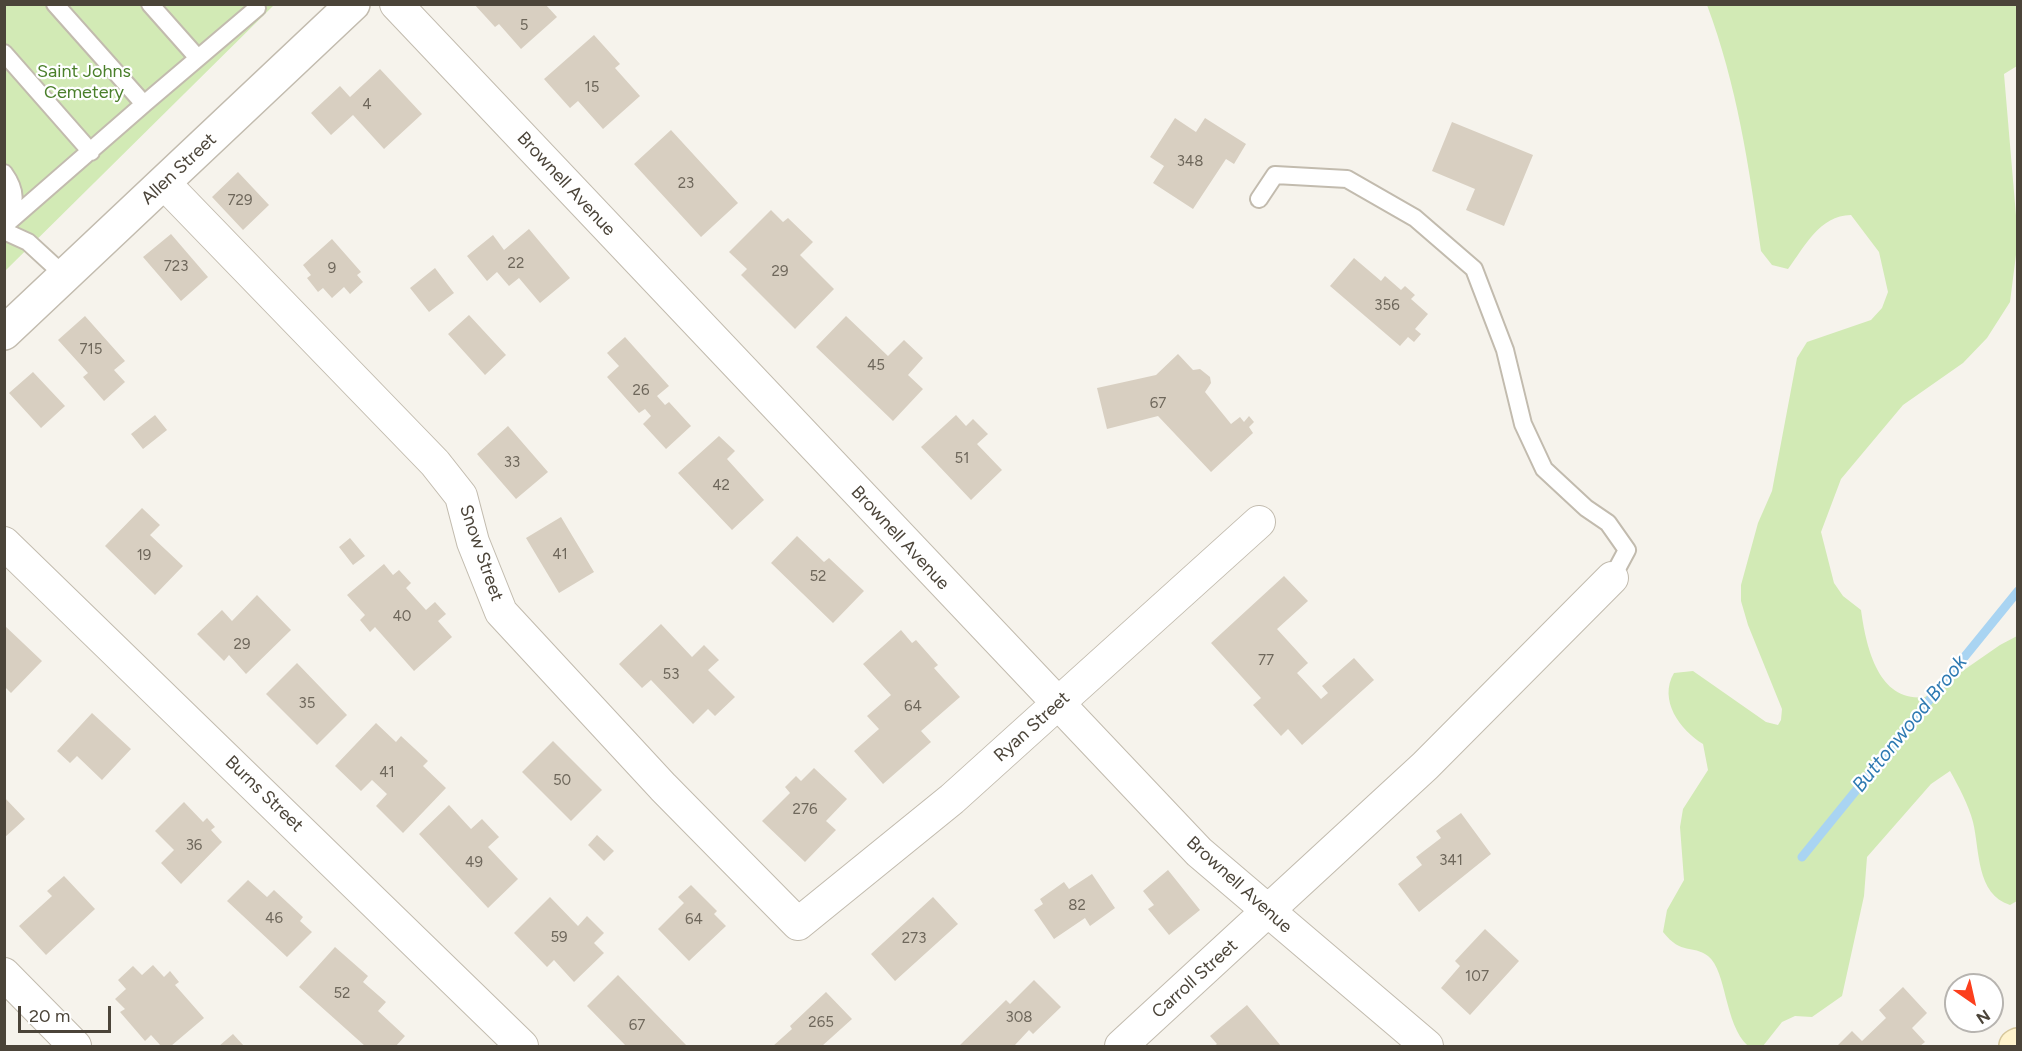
<!DOCTYPE html>
<style>
body{margin:0}
#map{position:relative;width:2022px;height:1051px;overflow:hidden;background:#f6f3ec;font-family:Figtree,sans-serif}
canvas{display:block}
.frame{position:absolute;inset:0;border:6px solid #4b4439;pointer-events:none}
.north{position:absolute;left:1944px;top:973px;width:60px;height:60px;box-sizing:border-box;background:#fff;border:2px solid #b7b4b0;border-radius:50%;rotate:146deg;font-size:16px;font-weight:700;line-height:24px;text-align:center;color:#4b4439}
.north::after{content:'';display:block;margin:auto;width:21px;height:27px;background:#fc3f1d;clip-path:polygon(50% 0,100% 100%,50% 72%,0 100%)}
.scale{position:absolute;left:18px;top:1006px;width:93px;height:27px;box-sizing:border-box;border:3px solid #4b4439;border-top:0;padding-left:8px;font-size:18px;line-height:21px;white-space:nowrap;color:#4b4439;-webkit-text-stroke:4px #fff;paint-order:stroke}
</style>
<div id="map">
<canvas width="2022" height="1051"></canvas>
<div class="frame"></div>
<div class="north">N</div>
<div class="scale">20 m</div>
</div>
<script>
const ctx = document.querySelector('canvas').getContext('2d');
ctx.lineJoin = 'round';
function paint(path, color) { ctx.fillStyle = color; ctx.fill(path, 'evenodd'); }
function stroke(path, color, width, dash) { ctx.strokeStyle = color; ctx.lineWidth = width; ctx.lineCap = dash ? 'butt' : 'round'; ctx.setLineDash(dash || []); ctx.stroke(path); }
function write(font, color, halo, rows, align = 'center') {
  ctx.font = font + ' Figtree,sans-serif'; ctx.lineWidth = 4.5; ctx.setLineDash([]); ctx.textBaseline = 'middle'; ctx.strokeStyle = halo; ctx.fillStyle = color; for (const [text, x, y, turn = 0] of rows) {
    ctx.save(); ctx.translate(x, y); ctx.rotate((+turn || 0) * Math.PI / 180); ctx.textAlign = isNaN(turn) ? turn : align; if (halo) ctx.strokeText(text, 0, 0); ctx.fillText(text, 0, 0); ctx.restore();
  }
}
const green = new Path2D(`
 M5 5H274L5 271Z
 M1707 5H2017V66L2004 74 2018 239 2010 302 1987 338 1963 363 1903 405 1841 479 1821 532 1834 583 1843 596 1861 610C1866 646 1878 703 1925 697L2000 645 2017 636V901L2010 905C1976 894 1980 851 1973 822 1969 806 1958 785 1950 771L1931 784 1867 857 1864 896 1842 996 1812 1017 1795 1016 1782 1022 1763 1046H1748C1724 1024 1727 971 1708 956 1692 944 1682 956 1663 932L1667 910 1684 880 1680 827 1683 809 1708 770 1703 744C1680 730 1658 700 1674 673L1693 671 1766 722 1778 725 1781 720 1782 709 1748 625 1741 601V585L1758 523 1772 491 1797 358 1807 342 1871 320 1882 308 1888 292 1879 252 1851 215C1819 216 1806 245 1788 269L1772 265 1761 251C1749 166 1737 85 1707 5Z`);
const stream = new Path2D(`
 M1802 857 2018 591`);
const building = new Path2D(`
 M474 4H545L557 17 521 49 499 24 495 27Z
 M594 35 620 64 615 68 640 96 603 129 578 101 570 108 544 79Z
 M380 69 422 114 384 149 353 115 331 135 311 113 340 86 350 97Z
 M1175 118 1196 132 1205 118 1246 144 1234 164 1226 159 1193 209 1153 183 1164 166 1150 157Z
 M1452 122 1533 155 1504 226 1466 210 1475 189 1432 171Z
 M671 130 738 203 701 237 634 164Z
 M238 172 269 205 243 230 212 197Z
 M771 210 783 222 788 218 813 242 800 255 834 289 795 329 741 275 747 269 729 252Z
 M529 229 570 278 540 303 519 278 509 286 497 272 487 281 467 256 493 235 504 250Z
 M171 234 208 277 181 301 143 257Z
 M332 239 361 272 357 275 363 282 350 294 344 287 332 298 323 288 318 292 307 278 311 275 303 265Z
 M1354 258 1381 281 1385 276 1401 290 1405 286 1415 295 1411 299 1428 314 1415 329 1421 334 1414 342 1408 337 1400 346 1330 286Z
 M435 268 454 293 429 312 410 288Z
 M469 315 506 355 485 375 448 334Z
 M85 316 125 361 114 370 125 382 104 401 83 377 88 373 58 340Z
 M846 316 888 356 904 340 923 358 908 375 923 389 893 421 816 347Z
 M625 337 669 386 657 396 665 405 669 402 691 426 666 449 643 424 651 416 645 409 639 413 607 377 619 366 607 353Z
 M1178 354 1193 370 1200 369 1210 377 1211 383 1205 392 1231 424 1240 417 1244 422 1249 416 1254 422 1249 427 1253 433 1211 472 1158 416 1107 429 1097 388 1156 375Z
 M33 372 65 406 41 428 9 393Z
 M155 415 167 430 143 449 131 434Z
 M956 415 966 426 973 419 988 434 977 444 1002 470 971 500 921 447Z
 M508 426 548 472 516 499 477 454Z
 M719 436 735 451 727 459 764 500 732 530 678 473Z
 M142 508 160 525 150 535 183 566 155 595 105 546Z
 M561 517 594 572 559 593 526 538Z
 M797 536 824 562 829 558 864 591 833 623 771 563Z
 M350 538 365 556 353 565 339 547Z
 M384 564 393 575 399 570 411 583 406 588 426 610 435 602 446 614 438 621 452 637 414 671 375 627 370 632 360 620 365 615 347 595Z
 M1284 576 1308 601 1277 629 1308 663 1297 673 1321 699 1328 693 1322 686 1354 658 1374 680 1302 745 1288 729 1281 736 1253 705 1261 698 1211 643Z
 M257 595 291 630 246 674 229 655 224 661 197 634 222 610 232 621Z
 M661 624 692 657 704 645 719 660 708 670 735 697 715 716 708 709 693 724 651 680 642 688 619 664Z
 M4 625 42 661 11 693 4 686Z
 M901 630 912 643 916 640 938 665 934 668 960 697 921 731 931 742 883 784 854 751 879 729 867 716 891 695 863 664Z
 M297 663 347 715 317 745 266 694Z
 M92 713 131 749 102 780 77 756 70 763 57 751Z
 M376 723 396 742 401 736 428 761 423 766 446 788 403 833 376 806 387 794 372 780 361 791 335 766Z
 M553 741 602 790 571 821 522 772Z
 M814 768 847 799 826 821 836 830 805 862 762 821 790 793 785 787 796 776 801 781Z
 M4 797 25 819 4 838Z
 M184 802 203 822 207 818 215 827 211 830 222 842 181 884 161 863 174 850 155 831Z
 M449 805 471 829 482 819 499 837 488 847 518 879 488 908 419 834Z
 M1461 813 1491 854 1419 912 1398 884 1422 865 1416 857 1441 838 1436 831Z
 M597 835 614 851 604 861 588 845Z
 M1168 870 1200 910 1169 935 1148 909 1154 905 1143 891Z
 M1092 874 1115 908 1090 926 1085 918 1054 939 1034 910 1043 904 1040 899 1064 882 1069 889Z
 M64 876 95 909 46 955 19 926 52 896 47 891Z
 M248 880 267 897 274 890 303 917 300 921 312 932 287 957 227 901Z
 M691 885 717 911 714 914 726 926 689 961 658 929 684 903 678 897Z
 M550 897 578 926 587 916 604 933 594 943 604 953 574 982 554 960 547 967 514 933Z
 M933 897 958 924 895 981 871 954Z
 M1485 929 1519 961 1470 1015 1441 988 1460 966 1455 961Z
 M335 947 368 976 363 982 386 1002 378 1011 405 1036 396 1046H365L299 987Z
 M153 965 164 977 170 971 179 982 175 985 204 1018 171 1046H161L151 1035 145 1041 120 1012 125 1009 115 999 126 989 118 980 133 966 142 975Z
 M618 975 687 1046H626L587 1006Z
 M1034 980 1061 1007 1033 1034 1029 1030 1015 1045 1017 1046H959L1006 1000 1010 1004Z
 M1903 987 1927 1013 1912 1028 1925 1042 1920 1046H1837L1852 1031 1862 1041 1886 1018 1879 1010Z
 M826 992 852 1019 822 1046H773L792 1029 790 1026Z
 M1247 1005 1281 1046H1214L1217 1044 1210 1036Z
 M233 1034 244 1046H219Z`);
const service = new Path2D(`
 M150 4 197 57
 M4 53 91 152
 M144 104 257 8
 M4 173C17 191 16 203 6 221
 M1259 199 1275 175 1347 179 1415 218 1474 269 1505 350 1523 424 1544 469 1586 508 1608 523 1627 550 1612 578
 M4 226 144 104 55 4
 M4 231 28 242 65 276`);
const minor = new Path2D(`
 M396 4 1199 852 1427 1046
 M164 183 435 463 461 496 473 542 501 612 663 787 798 924 952 799 1259 522
 M4 543 522 1046
 M4 974 75 1046
 M1121 1046 1425 766 1612 578`);
const tertiary = new Path2D(`
 M4 333 353 4`);
const secondary = new Path2D(`
 M2016 1046 2018 1045`);
const numberNames = [
 ["5",524,26],
 ["15",592,88],
 ["4",367,105],
 ["348",1190,162],
 ["23",686,184],
 ["729",240,201],
 ["22",516,264],
 ["723",176,267],
 ["9",332,269],
 ["29",780,272],
 ["356",1387,306],
 ["715",91,350],
 ["45",876,366],
 ["26",641,391],
 ["67",1158,404],
 ["51",962,459],
 ["33",512,463],
 ["42",721,486],
 ["41",560,555],
 ["19",144,556],
 ["52",818,577],
 ["40",402,617],
 ["29",242,645],
 ["77",1266,661],
 ["53",671,675],
 ["35",307,704],
 ["64",913,707],
 ["41",387,773],
 ["50",562,781],
 ["276",805,810],
 ["36",194,846],
 ["341",1451,861],
 ["49",474,863],
 ["82",1077,906],
 ["46",274,919],
 ["64",694,920],
 ["59",559,938],
 ["273",914,939],
 ["107",1477,977],
 ["52",342,994],
 ["308",1019,1018],
 ["265",821,1023],
 ["67",637,1026]
];
const parkNames = [
 ["Saint Johns",84,72],
 ["Cemetery",84,93]
];
const streetNames = [
 ["Allen Street",179,169,-43],
 ["Brownell Avenue",566,184,47],
 ["Brownell Avenue",900,538,47],
 ["Snow Street",481,553,71],
 ["Ryan Street",1032,727,-42],
 ["Burns Street",264,794,44],
 ["Brownell Avenue",1239,885,42],
 ["Carroll Street",1195,979,-42]
];
const waterNames = [
 ["Buttonwood Brook",1910,724,-51]
];
paint(green, '#d2eab5');
stroke(stream, '#a9d4f2', 9);
paint(building, '#d8cfc1');
stroke(service, '#c2bbae', 20);
stroke(minor, '#c2bbae', 34);
stroke(tertiary, '#c2bbae', 36);
stroke(secondary, '#d6c79b', 36);
stroke(service, '#fff', 16);
stroke(minor, '#fff', 32);
stroke(tertiary, '#fff', 33);
stroke(secondary, '#fff3cd', 33);
write('15px', '#6e675b', null, numberNames);
write('18px', '#4a7f2a', '#fff', parkNames);
write('18px', '#4b4439', '#fff', streetNames);
write('italic 20px', '#2e7ab2', '#fff', waterNames);
</script>
